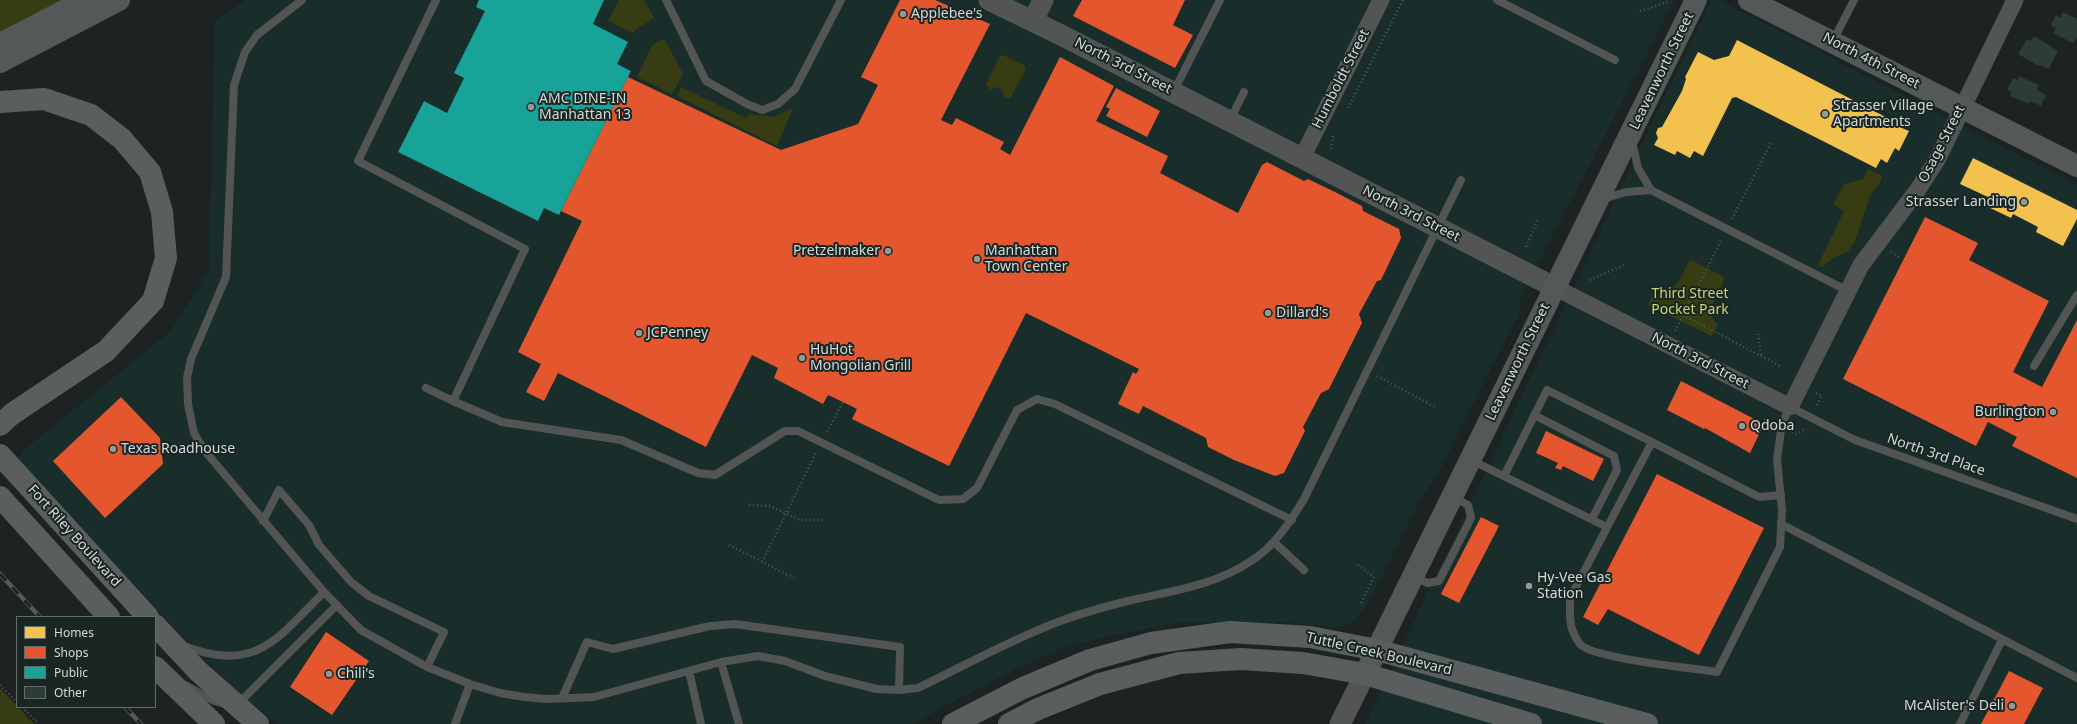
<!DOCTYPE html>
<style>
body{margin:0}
#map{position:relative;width:2077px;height:724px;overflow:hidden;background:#1c2322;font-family:"Noto Sans",sans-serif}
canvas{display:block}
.legend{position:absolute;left:16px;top:616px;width:140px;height:92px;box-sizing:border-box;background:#192624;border:1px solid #636e6c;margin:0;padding:5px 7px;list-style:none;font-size:12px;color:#d2dad8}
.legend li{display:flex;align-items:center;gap:8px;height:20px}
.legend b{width:20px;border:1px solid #636e6c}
</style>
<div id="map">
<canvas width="2077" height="724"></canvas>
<ul class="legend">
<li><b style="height:11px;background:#f2c14e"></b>Homes</li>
<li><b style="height:11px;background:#e4572e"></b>Shops</li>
<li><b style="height:11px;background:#17a398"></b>Public</li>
<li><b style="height:11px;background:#2d3d35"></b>Other</li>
</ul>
</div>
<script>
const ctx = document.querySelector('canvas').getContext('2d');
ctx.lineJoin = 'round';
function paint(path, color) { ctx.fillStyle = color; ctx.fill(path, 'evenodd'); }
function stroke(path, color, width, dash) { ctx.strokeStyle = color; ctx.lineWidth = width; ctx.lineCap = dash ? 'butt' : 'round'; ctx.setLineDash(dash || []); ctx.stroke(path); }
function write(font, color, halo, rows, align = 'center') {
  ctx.font = font + ' "Noto Sans",sans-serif'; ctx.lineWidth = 4; ctx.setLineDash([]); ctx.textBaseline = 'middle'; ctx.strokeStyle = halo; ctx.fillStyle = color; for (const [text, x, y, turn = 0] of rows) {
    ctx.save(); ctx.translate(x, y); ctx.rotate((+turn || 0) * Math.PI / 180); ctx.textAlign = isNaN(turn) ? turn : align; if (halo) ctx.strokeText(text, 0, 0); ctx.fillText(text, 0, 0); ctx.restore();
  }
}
const built = new Path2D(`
 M246 0H1675L1520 299 1521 305 1519 313 1441 468 1420 501 1369 601 1357 618 1350 623 1337 627 1279 622 1176 623 1103 637 1065 648 1015 669 912 724H277L229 684 202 658 106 555 17 458 22 454 21 452 170 332 209 270 215 20Z
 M1711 0H1719L2077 185V724H1365Z`);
const green = new Path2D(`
 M0 0H65L0 33Z
 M619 0H644L654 18 635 30 633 33 608 21Z
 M661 40H665L683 74 672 94 637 77 653 44Z
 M1003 55 1024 65 1026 69 1011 97 1008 99 1004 97 1002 89 994 87 990 90 986 84 1000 56Z
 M681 87 746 118 750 114 773 117 793 108 777 146 677 96Z
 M1868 169 1881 175 1882 179 1870 196 1854 243 1848 251 1832 259 1822 267 1818 265 1844 211 1833 205 1844 184 1863 179Z
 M1690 259 1724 277C1722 293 1701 311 1718 324L1712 336 1648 305 1654 291C1675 299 1682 274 1690 259Z
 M0 688 34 724H0Z`);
const homes = new Path2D(`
 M1737 40 1903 126 1902 128 1909 131 1899 151 1895 148 1887 163 1881 159 1876 168 1736 97 1732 98 1703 156 1694 151 1690 158 1677 151 1675 155 1654 145 1658 138 1656 133 1658 128 1662 127 1682 91 1686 79 1685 77 1698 52 1714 60 1729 56Z
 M1973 158 2077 210V219L2063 246 2036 232 2038 227 2013 214 2011 218 1986 206 1990 198 1960 184Z`);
const shops = new Path2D(`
 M900 0H935L990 24 941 120 952 125 956 118 1004 142 1000 149 1010 155 1060 57 1114 86 1096 121 1168 156 1160 173 1238 213 1262 165 1267 162 1304 181 1308 179 1335 192 1362 206 1363 211 1399 229 1401 238 1381 280 1377 281 1359 314 1362 323 1329 389 1321 393 1303 427 1305 431 1284 473 1275 476 1234 460 1208 447 1206 438 1143 406 1139 414 1118 404 1133 372 1136 374 1139 369 1026 313 949 466 852 419 857 409 843 402 828 395 823 404 774 378 778 368 752 355 706 447 558 373 544 401 526 392 541 364 518 352 582 221 561 211 628 77 781 150 858 124 878 85 861 77Z
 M1082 0H1185L1173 25 1193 35 1175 68 1073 16Z
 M1116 88 1160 111 1147 137 1106 116 1110 109 1106 107Z
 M1925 217 1978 243 1969 260 2049 301 2013 372 2042 387 2077 320V478L2012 446 2017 437 1988 422 1976 446 1843 379Z
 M1681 381 1764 424 1750 453 1705 428 1704 429 1667 410Z
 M121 397 160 438 163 464 105 518 53 461Z
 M1546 431 1604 459 1593 481 1563 466 1561 470 1555 468 1558 463 1536 453Z
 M1657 474 1764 528 1699 655 1608 609 1598 625 1583 617Z
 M1481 517 1499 526 1459 603 1441 594Z
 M326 632 369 661 332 715 290 687Z
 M2009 671 2043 688 2024 724H1981Z`);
const public = new Path2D(`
 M479 0H604L593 24 628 42 617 64 631 71 559 215 544 208 538 221 398 152 424 101 447 113 464 78 454 73 485 11 476 7Z`);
const building = new Path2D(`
 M2063 12 2077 19V38L2073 43 2053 33 2056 28 2051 25 2056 15 2060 18Z
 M2034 36 2058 51 2049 69 2040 65 2039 66 2018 54 2027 39 2031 41Z
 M2019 76 2039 85 2037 90 2046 95 2041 106 2030 101 2029 104 2010 96 2011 92 2007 90 2013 78 2018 80Z`);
const path = new Path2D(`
 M1640 11 1668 2 1669 0
 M1348 108 1403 0
 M1331 149 1333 136
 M1732 219 1771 143
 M1526 247 1538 219
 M1891 252 1900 258
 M1590 280 1624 265
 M1683 315 1780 366
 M1675 331 1722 239
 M1758 334 1761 355
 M1377 376 1437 408
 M1816 393 1822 396 1816 407
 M1764 419 1771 422
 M827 432 843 402
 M1792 432 1797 434 1806 428
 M749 505 771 506 800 520H823
 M729 545 794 578
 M762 562 816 453
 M1358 565 1374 577 1360 605
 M0 685 17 702
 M22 707 39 724`);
const service = new Path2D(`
 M302 0 257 35 245 52 234 85 226 277 191 359 187 378 188 404 194 433 204 450 324 592 361 630 427 667 470 684 500 693 524 697 548 699 594 697 721 662 758 656 785 661 825 676 877 689 899 690 918 688C964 666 1010 640 1058 622 1081 613 1104 607 1128 601 1171 591 1214 586 1251 561 1274 547 1290 522 1304 499L1461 180
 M436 0 358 161 525 249 453 401 502 422 621 440 698 473 715 475 785 431H798L939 500 963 499 977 488 1017 410 1037 399 1055 404 1067 410 1292 520
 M666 0 706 81 747 104 762 110 778 104 795 89 841 0
 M1497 0 1615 60
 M1833 41 1854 0
 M1174 91 1220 0
 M1230 120 1244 92
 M1632 141 1638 168 1651 190 1848 291
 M1603 199 1626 192 1651 190
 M2034 366 2077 295
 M426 388 453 401
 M1534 415 1614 456 1617 470 1592 519
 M1471 460 1607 527
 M1504 476 1547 390 1652 442
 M1781 495 1759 497 1652 442 1570 598C1570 617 1568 628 1580 644 1593 659 1694 668 1717 672L1780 547 1782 510 1777 459 1782 423 1790 407 1855 440 2077 519
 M263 521 279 490 309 525 319 545 351 582 369 596 444 632 427 667
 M1781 524 2077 678
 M1274 542 1304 570
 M1414 577 1428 583 1439 581 1471 518 1468 505 1453 497
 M184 646C256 673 276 640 324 592
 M721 662 739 724
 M689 671 701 724
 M187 686 214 701 225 704
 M562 698 587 642 613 649 710 626 735 624 900 647 899 690
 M237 705 337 605
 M455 724 470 684
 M1960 724 2002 640`);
const minor = new Path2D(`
 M1302 158 1381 0
 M1556 288 1790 407 1861 265 1917 191 1937 160 2015 0`);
const tertiary = new Path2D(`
 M989 0 1063 36 1556 288
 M1033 21 1043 0
 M1340 724 1365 674`);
const secondary = new Path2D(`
 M1749 0 2077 166
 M6 41 85 0
 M0 62 119 0
 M1365 674 1696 0`);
const trunk = new Path2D(`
 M0 102 44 99 91 115 122 139 150 172 162 212 166 258 153 301 106 351 12 414 0 425
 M0 455 148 617
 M0 497 109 617
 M155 625 198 671 258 724
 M155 667 214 724
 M953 724 1023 688 1090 660 1151 643 1230 632 1310 637 1377 650 1647 724
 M1009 724 1038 709 1100 684 1179 663 1241 659 1303 663 1365 674 1531 724`);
const rail = new Path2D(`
 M0 574 40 617
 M125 707 141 724`);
const markers = [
 [903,14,4,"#929a98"],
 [531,107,4,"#929a98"],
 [1825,114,4,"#929a98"],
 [2024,202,4,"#929a98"],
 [888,251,4,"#929a98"],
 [977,259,4,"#929a98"],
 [1268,313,4,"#929a98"],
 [639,333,4,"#929a98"],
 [802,358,4,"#929a98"],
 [2053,412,4,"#929a98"],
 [1742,426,4,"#929a98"],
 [113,449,4,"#929a98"],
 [1529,586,4,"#929a98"],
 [329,674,4,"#929a98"],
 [2012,706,4,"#929a98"]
];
const poiNames = [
 ["Applebee's",911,14],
 ["AMC DINE-IN",539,99],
 ["Manhattan 13",539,115],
 ["Strasser Village",1833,106],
 ["Apartments",1833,122],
 ["Strasser Landing",2016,202,"right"],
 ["Pretzelmaker",880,251,"right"],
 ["Manhattan",985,251],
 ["Town Center",985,267],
 ["Dillard's",1276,313],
 ["JCPenney",647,333],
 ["HuHot",810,350],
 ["Mongolian Grill",810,366],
 ["Burlington",2045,412,"right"],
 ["Qdoba",1750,426],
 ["Texas Roadhouse",121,449],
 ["Hy-Vee Gas",1537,578],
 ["Station",1537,594],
 ["Chili's",337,674],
 ["McAlister's Deli",2004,706,"right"]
];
const streetNames = [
 ["North 4th Street",1871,61,27],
 ["North 3rd Street",1123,66,27],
 ["Leavenworth Street",1662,71,-64],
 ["Humboldt Street",1341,79,-63],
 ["Osage Street",1942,144,-63],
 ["North 3rd Street",1411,214,27],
 ["North 3rd Street",1700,361,27],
 ["Leavenworth Street",1518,362,-64],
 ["North 3rd Place",1936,455,19],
 ["Fort Riley Boulevard",74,536,48],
 ["Tuttle Creek Boulevard",1379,654,13]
];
const parkNames = [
 ["Third Street",1690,294],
 ["Pocket Park",1690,310]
];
paint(built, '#192d2a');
paint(green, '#373c13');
paint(homes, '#f2c14e');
paint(shops, '#e4572e');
paint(public, '#17a398');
paint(building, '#2d3d35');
stroke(path, '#535656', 2.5, [1, 3]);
stroke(service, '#535555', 8);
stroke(minor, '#535555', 17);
stroke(tertiary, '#535555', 21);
stroke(secondary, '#545858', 22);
stroke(trunk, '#5a5e5e', 22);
stroke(rail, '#585a5a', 4.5);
stroke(rail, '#192624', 3, [9]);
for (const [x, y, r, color] of markers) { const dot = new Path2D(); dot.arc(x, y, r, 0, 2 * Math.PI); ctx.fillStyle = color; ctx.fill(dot); stroke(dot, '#192624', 1.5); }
write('14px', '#d2dad8', '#192624', poiNames, 'left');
write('14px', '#d2dad8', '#192624', streetNames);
write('14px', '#cad76d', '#192624', parkNames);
</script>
